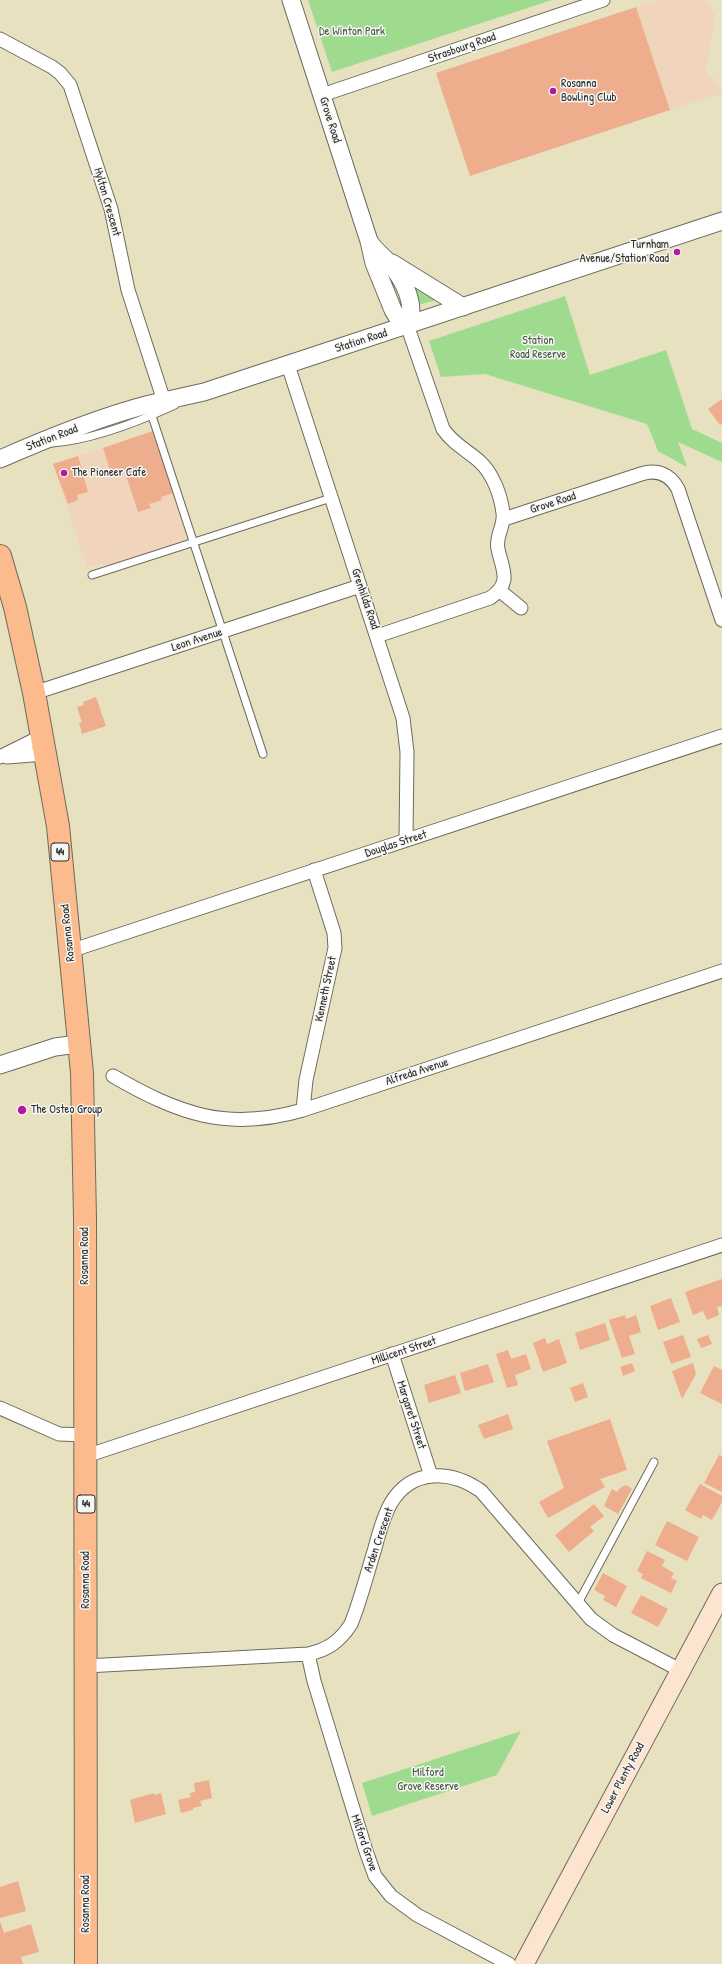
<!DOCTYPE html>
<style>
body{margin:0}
canvas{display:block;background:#e7e1bf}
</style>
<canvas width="722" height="1964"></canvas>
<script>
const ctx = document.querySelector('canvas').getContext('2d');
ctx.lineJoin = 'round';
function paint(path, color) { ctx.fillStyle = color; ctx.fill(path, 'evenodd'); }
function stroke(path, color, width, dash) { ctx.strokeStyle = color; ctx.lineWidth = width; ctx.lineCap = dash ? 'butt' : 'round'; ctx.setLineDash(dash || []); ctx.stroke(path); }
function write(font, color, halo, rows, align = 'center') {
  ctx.font = font + ' "Patrick Hand",sans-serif'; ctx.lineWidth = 3; ctx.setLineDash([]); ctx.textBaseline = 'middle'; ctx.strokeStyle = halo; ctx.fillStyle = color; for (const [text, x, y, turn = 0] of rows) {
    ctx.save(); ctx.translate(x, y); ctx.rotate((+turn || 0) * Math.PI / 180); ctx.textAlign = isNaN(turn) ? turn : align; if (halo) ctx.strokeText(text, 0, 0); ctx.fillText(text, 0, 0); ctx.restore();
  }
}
const built = new Path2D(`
 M657 0H705L715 15 706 70 722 93 670 110 636 7Z
 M160 429 196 539 115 566 99 564 87 568 53 464Z`);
const green = new Path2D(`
 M308 0H552L332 72Z
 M410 281 437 300 418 305Z
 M565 296 590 375 666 350 692 429 722 443V462L678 442 687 467 658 451 647 424 485 374 441 377 429 341Z
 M521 1731 497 1775 372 1816 362 1783Z`);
const building = new Path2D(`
 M636 7 670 110 470 176 436 73Z
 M722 399V424L720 425 708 409Z
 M153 431 173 493 161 497 162 500 149 504 151 508 138 512 124 469 111 473 103 448Z
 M78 456 88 492 77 495 78 500 68 504 53 464Z
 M96 697 106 726 82 734 79 722 82 723 77 707 84 705 83 702Z
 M722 1279V1306L717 1307 719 1315 707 1320 703 1311 693 1315 685 1292Z
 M671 1298 680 1322 658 1330 650 1306Z
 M625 1315 626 1319 636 1315 641 1332 629 1336 635 1354 622 1358 609 1320Z
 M605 1323 610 1340 580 1350 575 1333Z
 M683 1335 691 1357 671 1364 663 1342Z
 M708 1335 712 1344 701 1348 697 1339Z
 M545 1338 547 1344 559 1339 567 1363 543 1372 533 1343Z
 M508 1350 511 1359 526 1354 531 1369 515 1375 518 1385 507 1388 496 1354Z
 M632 1363 635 1371 623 1376 620 1367Z
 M693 1363 696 1374 682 1399 672 1371Z
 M488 1364 494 1382 465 1391 460 1373Z
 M714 1366 722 1370V1404L700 1393Z
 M455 1375 461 1393 429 1403 424 1385Z
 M583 1383 588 1397 575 1402 570 1388Z
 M508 1414 513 1429 484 1439 478 1425Z
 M610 1419 627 1470 600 1479 605 1487 548 1518 539 1502 564 1488 547 1441Z
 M719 1455 722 1456V1492L704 1483Z
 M700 1484 722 1496V1502L712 1520 703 1515 701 1519 685 1510Z
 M626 1485 632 1489 618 1514 604 1506 612 1489 617 1492 620 1488Z
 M594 1504 604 1516 590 1527 594 1531 569 1552 555 1535Z
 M667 1521 699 1537 687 1561 655 1545Z
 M647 1551 665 1560 662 1566 674 1573 671 1578 677 1581 671 1593 641 1578 643 1574 637 1571Z
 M603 1573 627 1586 616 1607 603 1600 605 1596 594 1590Z
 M641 1595 668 1609 658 1627 631 1613Z
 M209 1780 212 1798 200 1801 202 1806 193 1808V1810L181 1813 178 1800 191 1797 190 1793 195 1792 194 1783Z
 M154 1793 155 1795 161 1793 166 1814 135 1823 130 1800Z
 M18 1881 26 1911 0 1918V1887Z
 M0 1921 4 1933 31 1924 39 1952 21 1957 23 1964H0Z`);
const service = new Path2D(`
 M152 416 263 754
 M52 443C93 440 138 422 175 405
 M92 575 331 498
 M577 1605 654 1462`);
const minor = new Path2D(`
 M0 39 52 67 60 73 70 85 111 209 128 290 164 401
 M322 95 603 0
 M288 365 403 718 407 752 406 840
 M504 519 641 474C657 469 670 474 678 489L722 620
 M499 590 521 608
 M377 636 490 598C513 583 502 569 498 549 495 536 505 526 503 513 501 496 493 473 479 461 467 450 453 444 443 429L407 325
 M34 693 360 586
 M0 757 42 736
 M7 757 45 754
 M70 951 722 736
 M113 1076C179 1114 227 1132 303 1110L722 971
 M303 1110 306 1080 335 948 334 933 314 870
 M392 1354 431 1476
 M0 1408 59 1434 85 1435
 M86 1456 722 1245
 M308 1654 314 1681 366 1851 375 1876 391 1896 417 1915 509 1964
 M86 1666 308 1654C328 1650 340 1641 351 1624 361 1599 367 1574 375 1548 379 1533 383 1517 391 1503 412 1468 451 1470 481 1491L591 1619 613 1635 680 1670`);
const tertiary = new Path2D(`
 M291 0 369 241 374 263 393 310 399 320 407 325
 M369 241C374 250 383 256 390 264 403 279 418 306 407 325
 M392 263 463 307
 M0 459C48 438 99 417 150 404 168 400 186 396 204 392L722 221
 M0 1065 55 1047 78 1044`);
const secondary = new Path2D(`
 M524 1964 722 1593`);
const trunk = new Path2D(`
 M0 556 15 607 34 693 58 826 82 1073 85 1218 86 1964`);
const markers = [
 [553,91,4,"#b5179e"],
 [677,252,4,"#b5179e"],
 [64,473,4,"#b5179e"],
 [22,1110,5,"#b5179e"]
];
const shields = [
 [60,852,18],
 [86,1504,18]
];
const shieldNames = [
 ["44",60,852],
 ["44",86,1504]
];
const parkNames = [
 ["De Winton Park",352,32],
 ["Station",538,341],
 ["Road Reserve",538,355],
 ["Milford",428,1773],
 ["Grove Reserve",428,1787]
];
const streetNames = [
 ["Strasbourg Road",462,48,-19],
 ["Grove Road",330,120,72],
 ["Hylton Crescent",107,202,74],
 ["Station Road",361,341,-18],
 ["Station Road",52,438,-21],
 ["Grove Road",553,503,-18],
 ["Grenhilda Road",365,599,71],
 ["Leon Avenue",197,640,-18],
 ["Douglas Street",396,844,-18],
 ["Rosanna Road",68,933,-96],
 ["Kenneth Street",326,989,-78],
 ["Alfreda Avenue",417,1072,-18],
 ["Rosanna Road",85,1256,-90],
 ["Millicent Street",404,1351,-18],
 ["Margaret Street",411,1415,72],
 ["Arden Crescent",379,1540,-71],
 ["Rosanna Road",86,1580,-90],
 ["Lower Plenty Road",623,1778,-62],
 ["Milford Grove",364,1843,71],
 ["Rosanna Road",86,1904,-90]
];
const poiNames = [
 ["Rosanna",561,84],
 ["Bowling Club",561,98],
 ["Turnham",669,245,"right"],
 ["Avenue/Station Road",669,259,"right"],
 ["The Pioneer Cafe",72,473],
 ["The Osteo Group",31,1110]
];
paint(built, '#f0d5bc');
paint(green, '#9fdb8f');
paint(building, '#eead8d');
stroke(service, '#6d6b5f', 9);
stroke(minor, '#6d6b5f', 15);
stroke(tertiary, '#6d6b5f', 19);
stroke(secondary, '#6d6b5f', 21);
stroke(trunk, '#6d6b5f', 24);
stroke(service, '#fff', 7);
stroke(minor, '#fff', 13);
stroke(tertiary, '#fff', 17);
stroke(secondary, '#fde4d1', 19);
stroke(trunk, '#fbbb8d', 22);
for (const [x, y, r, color] of markers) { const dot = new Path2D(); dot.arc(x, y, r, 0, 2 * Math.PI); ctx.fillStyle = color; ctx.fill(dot); stroke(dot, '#f6f6f2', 1.5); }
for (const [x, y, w] of shields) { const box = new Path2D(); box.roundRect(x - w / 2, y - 9, w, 18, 3); ctx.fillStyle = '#f6f6f2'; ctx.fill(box); stroke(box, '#2b2b2b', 1); }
write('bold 11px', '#2b2b2b', null, shieldNames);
write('12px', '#485744', '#f6f6f2', parkNames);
write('12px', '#2b2b2b', '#f6f6f2', streetNames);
write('12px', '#2b2b2b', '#f6f6f2', poiNames, 'left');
</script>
